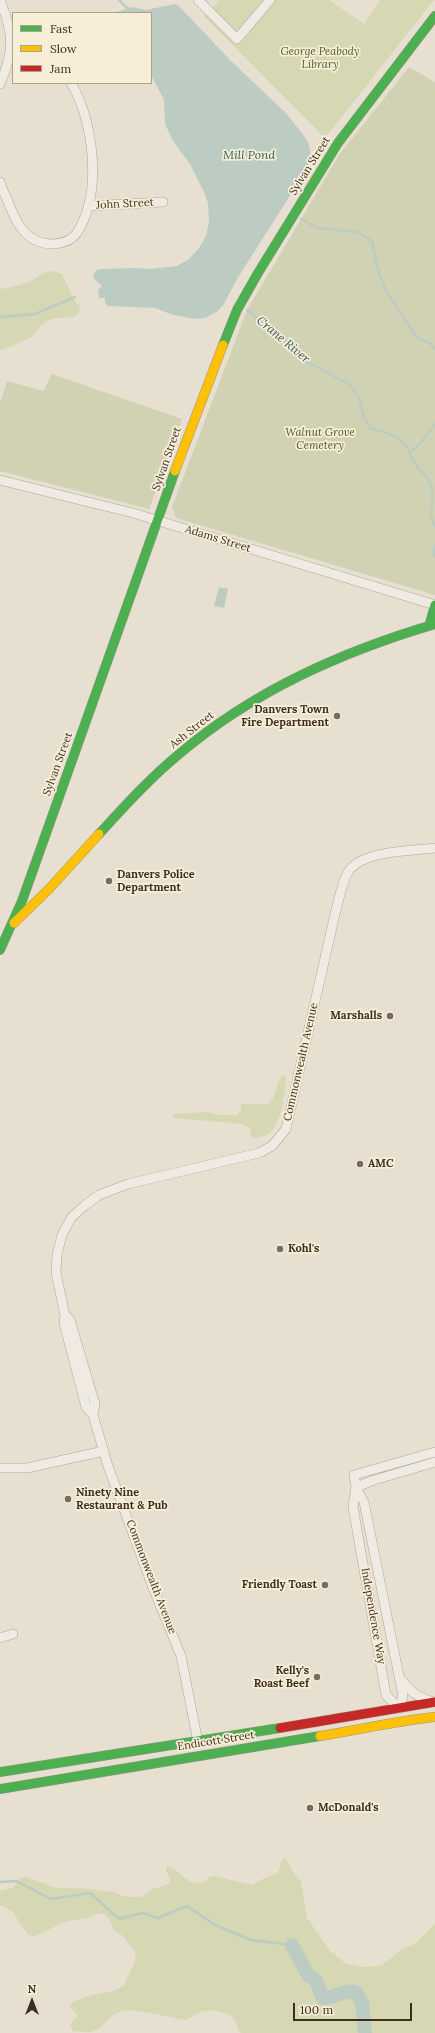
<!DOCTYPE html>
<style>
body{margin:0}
#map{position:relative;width:435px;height:2033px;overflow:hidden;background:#e7e0d1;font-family:Lora,serif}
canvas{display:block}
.legend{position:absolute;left:12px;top:12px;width:140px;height:72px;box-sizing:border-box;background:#f7eed8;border:1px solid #ada18e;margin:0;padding:5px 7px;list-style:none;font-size:12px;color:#3d2e20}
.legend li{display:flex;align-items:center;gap:8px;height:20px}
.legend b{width:20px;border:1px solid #ada18e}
.north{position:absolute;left:12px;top:1981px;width:40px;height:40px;-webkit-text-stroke:3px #f7eed8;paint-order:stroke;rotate:0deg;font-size:11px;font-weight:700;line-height:16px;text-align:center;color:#3d2e20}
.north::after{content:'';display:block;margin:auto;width:14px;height:18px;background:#3d2e20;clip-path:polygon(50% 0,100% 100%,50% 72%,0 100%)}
.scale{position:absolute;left:293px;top:2003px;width:119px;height:18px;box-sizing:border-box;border:2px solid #3d2e20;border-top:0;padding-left:5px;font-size:12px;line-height:14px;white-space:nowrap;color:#3d2e20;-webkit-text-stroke:3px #f7eed8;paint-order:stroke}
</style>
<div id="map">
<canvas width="435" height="2033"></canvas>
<ul class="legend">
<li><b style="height:5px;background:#4caf50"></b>Fast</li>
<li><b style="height:5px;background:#ffc107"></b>Slow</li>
<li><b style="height:5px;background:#c62828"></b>Jam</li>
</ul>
<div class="north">N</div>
<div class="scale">100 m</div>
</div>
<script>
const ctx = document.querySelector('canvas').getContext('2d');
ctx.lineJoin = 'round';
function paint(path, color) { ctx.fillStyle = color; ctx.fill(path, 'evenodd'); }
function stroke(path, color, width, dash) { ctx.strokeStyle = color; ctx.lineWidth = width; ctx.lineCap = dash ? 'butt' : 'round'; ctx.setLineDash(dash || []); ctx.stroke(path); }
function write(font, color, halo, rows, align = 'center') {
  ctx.font = font + ' Lora,serif'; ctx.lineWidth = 3.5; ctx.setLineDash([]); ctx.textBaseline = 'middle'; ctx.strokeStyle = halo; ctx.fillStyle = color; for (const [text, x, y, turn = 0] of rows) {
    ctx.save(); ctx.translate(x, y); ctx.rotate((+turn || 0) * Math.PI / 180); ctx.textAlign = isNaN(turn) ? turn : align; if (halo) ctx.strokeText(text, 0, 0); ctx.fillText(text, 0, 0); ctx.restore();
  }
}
const green = new Path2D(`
 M220 0H329L364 24 380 0H434L325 138 204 16Z
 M52 271 62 274 75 302 80 306 79 313C69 322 61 315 49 320 41 323 39 329 34 335 32 338 5 349 0 350V289C9 288 20 285 29 282 37 278 42 272 52 271Z
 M283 1075 286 1076C286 1090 281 1127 268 1134 264 1137 258 1137 253 1138L251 1136 250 1128 242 1124 173 1118V1115L176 1114 207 1112 219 1115H237L241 1110V1104H268C278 1097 274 1082 283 1075Z
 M286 1858 294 1874 301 1881 307 1918 330 1951 345 1963 361 1967 381 1966 403 1949 415 1944 435 1923V2033H241C237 2029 238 2023 234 2019 227 2011 207 2008 198 2013 194 2015 191 2018 187 2020 169 2018 139 2008 122 2011 109 2014 104 2029 91 2032 86 2033 78 2031 73 2031L70 2024 78 2016 70 2007 72 2002 92 1995 116 1990 123 1986 134 1964 136 1953 122 1935 114 1931 109 1918 104 1914H96L88 1918 67 1921 35 1936 28 1935 12 1911 0 1905V1891L13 1888C18 1882 17 1878 26 1877L57 1888H81L114 1892 123 1896 134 1897H141L153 1889 171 1883 166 1870 167 1866C181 1869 184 1885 203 1883L210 1877 214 1876 252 1885 260 1880 278 1873 282 1860Z`);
const cemetery = new Path2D(`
 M409 67 435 82V595L176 518 172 507 247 310 339 155Z
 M52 374 182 419 149 509 0 471V403L7 381 43 391Z`);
const water = new Path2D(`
 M175 4 179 6 231 61 287 114C299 133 312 136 311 162L302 173 291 194 237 279 224 304 218 311 205 318 196 319 173 315 155 308 108 306 105 303V298H99L98 290 102 286 93 278C94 272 95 270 101 269L135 268 149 269 177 266 189 259 199 248 206 236 209 222 208 203 205 194 190 164 173 141 165 124 164 100 151 75V13H113L133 7 146 10Z
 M219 587 228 589 224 608 214 606Z`);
const stream = new Path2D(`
 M119 0 132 13
 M301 219 317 228 357 232 372 241 378 270 386 290 412 331 417 338 431 344 435 349
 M247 310 278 335 307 362 349 384 359 397 364 417 371 429C386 433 400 434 409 450 411 454 410 458 413 461 419 470 431 478 432 489 435 505 427 510 435 527
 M0 317 35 314 75 297
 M411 452 422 441 435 424
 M435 545 433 552 435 557
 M0 1882 16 1881 51 1899 90 1893 119 1919 142 1913 158 1918 187 1906 215 1925 251 1940 292 1945`);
const river = new Path2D(`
 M292 1945 308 1975 316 1981 323 1998C335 1998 345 1989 356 1992L362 2003 365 2033`);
const street = new Path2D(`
 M0 0C14 34 14 51 0 84
 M198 0 237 39 270 0
 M0 182C2 190 7 198 10 207 19 228 29 245 55 244 63 243 71 241 76 234 103 195 94 121 71 83
 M88 206 163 202
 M0 480 133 513 435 605
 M65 1315 70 1320 95 1404 93 1415 108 1466 152 1585 181 1656 198 1742
 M93 1415 86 1407 64 1323 65 1315 56 1273 57 1254 62 1235 71 1218 84 1206 99 1195 128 1184 259 1153 272 1146 286 1129 335 914C339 900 341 885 348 872 362 850 411 851 435 848
 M0 1468H27L104 1451
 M356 1487 364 1502 403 1696 399 1708 386 1695 353 1507 356 1487 354 1475 435 1452
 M356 1487 374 1480 435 1462
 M0 1638 13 1634
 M402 1680C410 1691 417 1697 431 1701`);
const fast = new Path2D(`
 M223 345 237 310 258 273 338 143 435 16
 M429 626 435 605
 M99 834C124 807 149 779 178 755 253 691 341 652 435 624
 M0 950 22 901 175 471
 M0 1772 280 1728
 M0 1789 320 1736`);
const slow = new Path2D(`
 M175 471 223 345
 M14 923 49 889 99 834
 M320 1736C358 1730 396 1721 435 1717`);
const jam = new Path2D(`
 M280 1728 435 1702`);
const markers = [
 [337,716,4,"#786c5e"],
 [109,881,4,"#786c5e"],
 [390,1016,4,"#786c5e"],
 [360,1164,4,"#786c5e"],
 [280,1249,4,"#786c5e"],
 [68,1499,4,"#786c5e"],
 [325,1585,4,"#786c5e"],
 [317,1677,4,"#786c5e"],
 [310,1808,4,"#786c5e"]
];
const parkNames = [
 ["George Peabody",320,52],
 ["Library",320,65],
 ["Walnut Grove",320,433],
 ["Cemetery",320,446]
];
const streetNames = [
 ["Sylvan Street",310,166,-58],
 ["John Street",125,204,-3],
 ["Sylvan Street",167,459,-71],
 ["Adams Street",218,539,17],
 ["Ash Street",192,730,-38],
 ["Sylvan Street",58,764,-70],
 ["Commonwealth Avenue",301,1062,-77],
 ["Commonwealth Avenue",151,1577,69],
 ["Independence Way",373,1616,80],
 ["Endicott Street",216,1741,-9]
];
const poiNames = [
 ["Danvers Town",329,710,"right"],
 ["Fire Department",329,723,"right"],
 ["Danvers Police",117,875],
 ["Department",117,888],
 ["Marshalls",382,1016,"right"],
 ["AMC",368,1164],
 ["Kohl's",288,1249],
 ["Ninety Nine",76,1493],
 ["Restaurant & Pub",76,1506],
 ["Friendly Toast",317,1585,"right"],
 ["Kelly's",309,1671,"right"],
 ["Roast Beef",309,1684,"right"],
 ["McDonald's",318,1808]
];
const waterNames = [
 ["Mill Pond",249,156],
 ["Crane River",283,340,40]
];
paint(green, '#d6d7b3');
paint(cemetery, '#d1d1b3');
paint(water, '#bcccc2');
stroke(stream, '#bcccc2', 2.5);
stroke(river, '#bcccc2', 14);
stroke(street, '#ada599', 10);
stroke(fast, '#9c958a', 10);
stroke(slow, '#9c958a', 10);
stroke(jam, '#9c958a', 10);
stroke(street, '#efebe3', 9);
stroke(fast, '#4caf50', 9);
stroke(slow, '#ffc107', 9);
stroke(jam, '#c62828', 9);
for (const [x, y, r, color] of markers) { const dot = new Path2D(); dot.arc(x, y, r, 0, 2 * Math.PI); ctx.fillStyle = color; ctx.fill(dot); stroke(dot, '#f7eed8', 1.5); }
write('italic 11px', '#4d5a26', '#f7eed8', parkNames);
write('11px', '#3d2e20', '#f7eed8', streetNames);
write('bold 11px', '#3d2e20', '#f7eed8', poiNames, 'left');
write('italic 12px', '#2f5d5a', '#f7eed8', waterNames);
</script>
